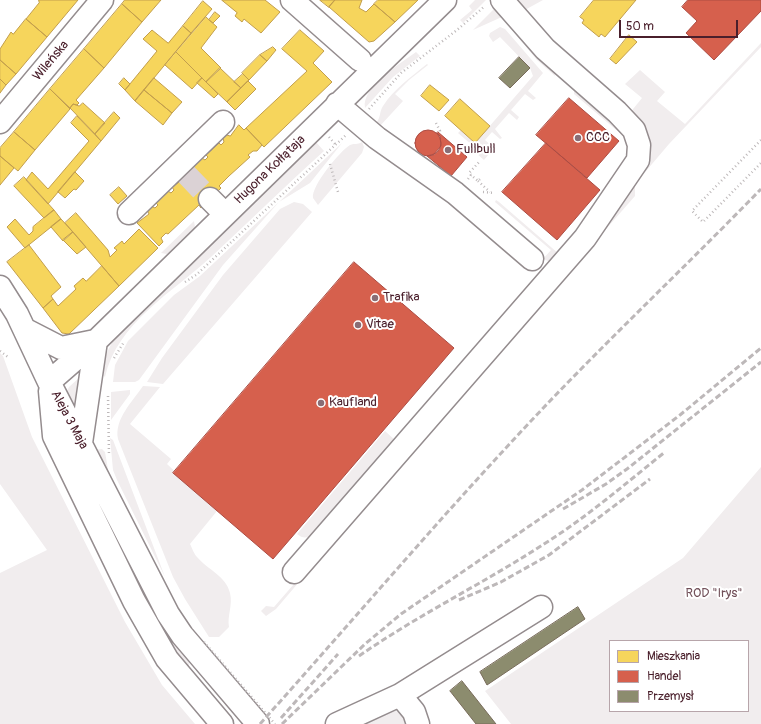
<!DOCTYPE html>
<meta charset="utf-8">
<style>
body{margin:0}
#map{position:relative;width:761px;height:724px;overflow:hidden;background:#fff;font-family:Pangolin,sans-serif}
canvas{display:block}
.legend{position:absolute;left:609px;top:640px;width:140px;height:72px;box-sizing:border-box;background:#fff;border:1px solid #b7a5aa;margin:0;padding:5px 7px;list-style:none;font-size:12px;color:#4a1f2b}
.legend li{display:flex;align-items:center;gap:8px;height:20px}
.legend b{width:20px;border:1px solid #b7a5aa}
.scale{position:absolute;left:619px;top:20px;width:119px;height:18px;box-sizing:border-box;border:2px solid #4a1f2b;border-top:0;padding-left:5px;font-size:12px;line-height:14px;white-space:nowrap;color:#4a1f2b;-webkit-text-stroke:3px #fff;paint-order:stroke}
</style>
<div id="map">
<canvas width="761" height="724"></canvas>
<ul class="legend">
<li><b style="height:11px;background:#f6d55c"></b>Mieszkania</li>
<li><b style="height:11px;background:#d6604d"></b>Handel</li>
<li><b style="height:11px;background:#8c8c6e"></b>Przemysł</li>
</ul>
<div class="scale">50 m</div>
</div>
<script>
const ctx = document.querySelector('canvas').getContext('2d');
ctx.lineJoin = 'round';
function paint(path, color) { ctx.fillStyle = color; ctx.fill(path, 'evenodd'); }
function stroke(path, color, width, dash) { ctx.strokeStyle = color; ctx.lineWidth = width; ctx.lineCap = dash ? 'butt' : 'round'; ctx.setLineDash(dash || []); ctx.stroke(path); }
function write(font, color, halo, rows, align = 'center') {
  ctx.font = font + ' Pangolin,sans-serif'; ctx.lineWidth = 4; ctx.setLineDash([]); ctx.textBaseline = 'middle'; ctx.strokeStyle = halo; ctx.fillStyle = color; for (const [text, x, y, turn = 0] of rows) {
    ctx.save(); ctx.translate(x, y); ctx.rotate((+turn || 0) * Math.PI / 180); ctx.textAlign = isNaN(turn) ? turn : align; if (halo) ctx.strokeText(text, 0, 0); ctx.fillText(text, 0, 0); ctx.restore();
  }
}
const green = new Path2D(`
 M475 0H486L463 23 460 20 472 10 469 6Z
 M514 0H543L523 11Z
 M494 9 504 16 473 30Z
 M510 24 554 71 555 76 537 60 508 25Z
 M500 27 505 29 543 73 528 91 536 98 533 100 525 94 511 110 519 117 517 120 509 113 495 129 502 138 500 139 492 132 485 140 494 148 484 160 477 154 479 151 458 133 461 130 475 143 533 76 530 68 500 37 493 42 489 36 490 33Z
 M761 43V47L669 144 635 184V196L593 244 639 176 629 114 642 98 625 84 640 70 665 92 657 101 685 124Z
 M416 52 420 56 393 77 365 108C361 87 401 63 416 52Z
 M427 64 428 65 409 80 395 94 403 101 380 126 376 123C381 118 379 112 383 106 394 89 411 77 427 64Z
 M574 89 625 133 621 134 574 94Z
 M316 142 324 151C285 186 249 222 211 257 173 292 117 323 105 377L100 372 106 354 115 337 137 312Z
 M362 142 364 147 362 153 318 205 313 198C311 186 340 151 350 145 355 143 357 145 362 142Z
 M342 143 310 183 279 202 223 265 139 380 135 382H113L115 365 128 341 174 295 200 276Z
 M496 200 499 202 559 254 551 262 543 259 551 250 495 202Z
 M294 202 303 204 312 212 163 384 147 382 162 358 223 275 280 209Z
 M194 221 195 227 167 254 161 253Z
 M0 353 3 356 32 437 125 622 162 685 195 724H0V573L47 550 0 484Z
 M484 365 276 609 266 616 261 611 266 606 274 607Z
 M81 376 77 413 66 393 69 387Z
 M143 386 160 387 130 424 171 459 167 464 217 511 190 544C192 548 194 554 197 557 208 570 226 576 230 593 233 605 227 616 229 627L219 637H209L185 599 173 577 118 439C114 419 133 401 143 386Z
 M130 390V394L111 420V392Z
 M385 431 396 441 313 535C307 538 303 539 297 534Z
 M110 438 113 440 165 577 117 480 113 470Z
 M102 449 105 452 110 481 95 450Z
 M79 458 190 658 189 667 186 670 175 657 115 546Z
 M761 467V724H511L485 691 683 558ZM610 641H748V711H610Z
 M393 710 401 713 410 724H357Z`);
const homes = new Path2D(`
 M39 0H78L47 37 26 19 39 3Z
 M125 0H161L142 22 122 4Z
 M222 0H265L280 12 261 33 244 19 242 22 235 16 237 13Z
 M320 0H335L329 7Z
 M335 0H362L359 8 366 12 374 4 395 22 374 41 369 42 329 7Z
 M378 0H418L395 22 374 4Z
 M594 0H636L605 37 601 34 599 37 582 23 584 20 580 17Z
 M203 1 212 9 191 33 183 26Z
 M122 4 142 22 104 68 84 49Z
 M215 12 220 16 213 23 209 20Z
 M206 17 217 27 201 48 221 68 206 82 176 52Z
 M26 19 47 37 16 74 0 60V49L11 32 13 34Z
 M183 26 191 33 135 101 125 90 157 51 143 39 152 30 168 43Z
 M300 30 324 51 313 63 332 82 264 147 246 128 307 71 282 49Z
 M629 35 637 42 616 64 610 59Z
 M273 47 276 50 267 61 260 55Z
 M84 49 104 68 76 100 79 103 77 105 73 104 70 108 50 89Z
 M176 52 202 78 192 89 165 65Z
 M260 55 267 61 249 80 242 73Z
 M0 60 16 74 6 85 0 79Z
 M220 68 241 88 227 102 206 82Z
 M243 74 249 80 241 88 234 82Z
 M124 78 130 84 125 90 119 84Z
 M154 78 182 102 172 113 144 90Z
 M202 78 218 94 214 98 197 83Z
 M0 79 6 85 0 93Z
 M248 81 256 89 235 110 227 102Z
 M430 85 449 100 439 111 421 96Z
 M50 89 70 109 35 150 14 132Z
 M144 90 172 113 163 125 135 101Z
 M460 99 490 126 475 143 445 116Z
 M83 103 105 123 95 134 70 108 73 104 79 106Z
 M114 112 120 118 101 141 95 134Z
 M77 116 101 141 48 204 26 180 32 172 48 189 89 141 71 123Z
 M239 125 244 130 246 128 262 145 257 151H253L248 155 250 157 229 176 219 186 221 188 201 208 199 205 168 234 166 233 161 238 163 242 159 246 137 223 149 214 147 210 151 206 155 208 158 205 156 203 168 191 171 193 174 190 172 187 178 183 202 158 205 160 208 157 206 155 219 143 221 145 224 142 223 138 227 135 230 136Z
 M14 132 35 150 18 171 0 156V148Z
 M0 156 14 168 0 185Z
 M75 172 84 181 76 190 74 189 65 198 58 192Z
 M24 177 54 210 44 218 14 186Z
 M119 187 127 196 118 204 110 195Z
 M54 210 61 219 25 248 7 227 15 219 29 235 33 231V227Z
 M76 213 108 250 110 257 117 250 114 248 122 241 124 244 139 229 158 248 119 286 65 223Z
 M61 219 73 232 63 241 51 227Z
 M73 232 86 247 77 254 63 240Z
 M29 245 61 287 51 296 53 299 43 308 7 262Z
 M102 266 119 286 69 334 62 333 43 308 53 299 58 306 76 289 74 286 83 278 86 281Z`);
const shops = new Path2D(`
 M688 0H761V11L714 60 686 33 697 21 682 7Z
 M569 98 619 141 587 178 536 135Z
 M415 143a13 13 0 1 1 26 0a13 13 0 1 1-26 0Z
 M438 132 467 157 451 176 427 156 434 154 441 146 440 136 437 133Z
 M546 143 600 190 557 240 502 192Z
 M354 262 454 348 273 559 173 473Z`);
const industry = new Path2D(`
 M519 57 530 68 510 88 499 78Z
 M578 607 585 619 487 685 480 672Z
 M462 681 496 724H476L450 691Z`);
const minorTunnel = new Path2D(`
 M186 174 210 199`);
const path = new Path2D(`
 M369 109 401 73 457 30 485 6
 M436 123 440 131 439 133
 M329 137 335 144
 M761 140 692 211 703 222 761 163
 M330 164 338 192
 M471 175 469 173 480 161
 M468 179 471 175 478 181 480 179
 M478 181 490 192
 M483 192 494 193
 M185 282 196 275 346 135
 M0 351 8 357
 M114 358 124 342
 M108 396 109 455`);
const minor = new Path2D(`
 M292 0 360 60
 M337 104 377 138 455 193 532 259
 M0 122 102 0
 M210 199 225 214
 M129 213 223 122
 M0 287 17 314 49 382 168 614 182 635 258 724
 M26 330 61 348 95 341
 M49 382 96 341 445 0
 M50 391 54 436 134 601 167 659 222 724
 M81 443 96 341
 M294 572 585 238 638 160 639 145 634 130 617 112 545 49 502 0
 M400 695 541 607
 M337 724 400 695 414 712 418 724`);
const rail = new Path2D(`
 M563 509 606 484 627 469 761 362
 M459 600 501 582 549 555 650 479
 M359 656C418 615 484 583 544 544 587 517 625 484 665 452
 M281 718 338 654
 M260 724C356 617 449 507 548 403 618 330 691 261 761 189
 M282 724 365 644 401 614 582 490 680 415 761 348`);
const pathBridge = new Path2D(`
 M204 642 275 724`);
const markers = [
 [578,138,4,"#896d75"],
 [448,150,4,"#896d75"],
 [375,298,4,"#896d75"],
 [358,325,4,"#896d75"],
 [321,403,4,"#896d75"]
];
const streetNames = [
 ["Wileńska",51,61,-50],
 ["Hugona Kołłątaja",270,170,-44],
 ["Aleja 3 Maja",69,420,62]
];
const poiNames = [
 ["CCC",586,138],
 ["Fullbull",456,150],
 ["Trafika",383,298],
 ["Vitae",366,325],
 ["Kaufland",329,403]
];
const parkNames = [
 ["ROD \"Irys\"",714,594]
];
paint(green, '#f1edee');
paint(homes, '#f6d55c');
stroke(homes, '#c29e4d', 1);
paint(shops, '#d6604d');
stroke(shops, '#ac4c43', 1);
paint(industry, '#8c8c6e');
stroke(industry, '#786b5a', 1);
stroke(minorTunnel, '#dbd2d5', 22, [22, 11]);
stroke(minor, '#948c8e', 25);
stroke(path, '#bdb8b9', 2.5, [1, 3]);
stroke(minor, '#fff', 22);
stroke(rail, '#bdb8b9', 3, [6, 3]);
stroke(pathBridge, '#bdb8b9', 2.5, [1, 3]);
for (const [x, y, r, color] of markers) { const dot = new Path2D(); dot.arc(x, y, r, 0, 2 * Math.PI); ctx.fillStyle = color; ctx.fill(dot); stroke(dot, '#fff', 1.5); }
write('13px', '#4a1f2b', '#fff', streetNames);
write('13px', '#4a1f2b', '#fff', poiNames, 'left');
write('13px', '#714f58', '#fff', parkNames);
</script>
